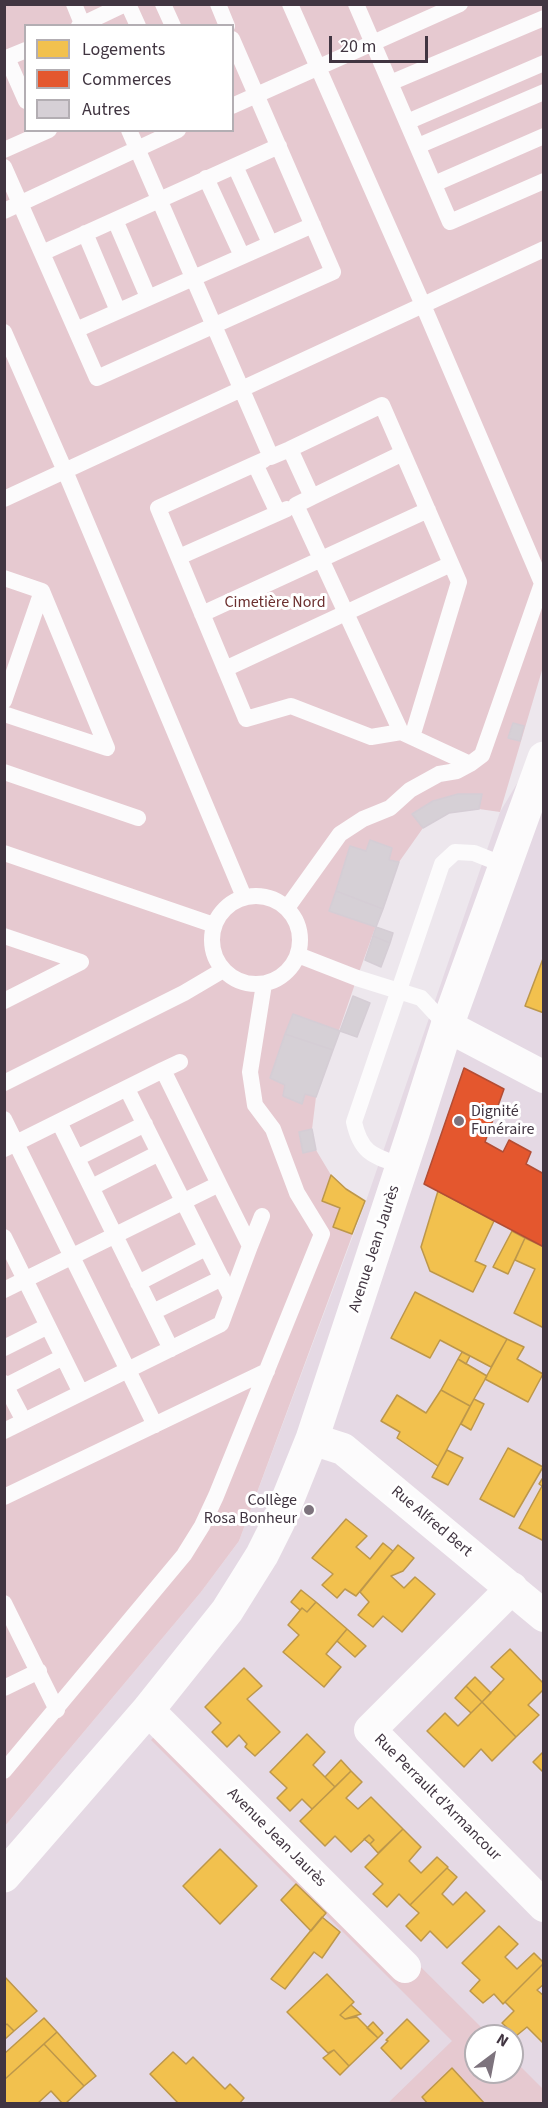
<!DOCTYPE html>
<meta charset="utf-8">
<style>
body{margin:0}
#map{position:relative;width:548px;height:2108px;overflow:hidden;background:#ede7ed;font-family:"Source Sans 3",sans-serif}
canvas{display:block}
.frame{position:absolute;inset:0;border:6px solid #413541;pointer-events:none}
.legend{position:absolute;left:24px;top:24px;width:210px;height:108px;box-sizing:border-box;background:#fff;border:2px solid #b3aeb3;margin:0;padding:8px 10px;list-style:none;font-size:18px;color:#413541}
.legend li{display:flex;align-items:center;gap:12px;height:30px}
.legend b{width:30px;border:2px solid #b3aeb3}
.north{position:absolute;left:464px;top:2024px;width:60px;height:60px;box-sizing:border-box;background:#fff;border:2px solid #b3aeb3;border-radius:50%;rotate:32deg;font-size:16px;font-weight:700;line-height:24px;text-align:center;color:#413541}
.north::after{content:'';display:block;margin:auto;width:21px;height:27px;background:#7d737d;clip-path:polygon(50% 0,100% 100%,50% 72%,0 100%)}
.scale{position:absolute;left:329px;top:36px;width:99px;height:27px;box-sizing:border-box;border:3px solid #413541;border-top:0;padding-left:8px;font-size:18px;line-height:21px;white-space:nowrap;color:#413541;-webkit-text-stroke:4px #fff;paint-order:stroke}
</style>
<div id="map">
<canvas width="548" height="2108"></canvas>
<div class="frame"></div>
<ul class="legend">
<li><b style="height:16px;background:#f2c14e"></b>Logements</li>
<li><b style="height:16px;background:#e4572e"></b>Commerces</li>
<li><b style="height:16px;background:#d6d0d6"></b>Autres</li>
</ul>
<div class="north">N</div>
<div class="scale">20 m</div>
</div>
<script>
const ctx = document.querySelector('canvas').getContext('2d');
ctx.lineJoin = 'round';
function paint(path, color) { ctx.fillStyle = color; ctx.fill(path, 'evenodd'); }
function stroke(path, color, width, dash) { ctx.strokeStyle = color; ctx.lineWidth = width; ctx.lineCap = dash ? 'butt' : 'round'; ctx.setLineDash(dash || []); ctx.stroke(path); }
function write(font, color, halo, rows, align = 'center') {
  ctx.font = font + ' "Source Sans 3",sans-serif'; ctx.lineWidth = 6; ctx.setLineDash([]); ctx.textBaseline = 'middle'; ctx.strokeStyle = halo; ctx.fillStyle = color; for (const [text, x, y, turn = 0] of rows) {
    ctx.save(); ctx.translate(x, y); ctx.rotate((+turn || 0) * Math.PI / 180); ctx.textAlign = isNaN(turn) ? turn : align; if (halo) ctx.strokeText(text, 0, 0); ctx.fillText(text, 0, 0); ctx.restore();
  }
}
const residential = new Path2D(`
 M543 740V2103L5 2104V1826L201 1592 239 1541 366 1201 500 812ZM476 2036H512V2072H476Z`);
const green = new Path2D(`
 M5 5H543V667L500 812 479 809 449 813 423 828 399 862 357 978 316 1097 312 1129 316 1150 331 1175 346 1189 365 1201 239 1541 201 1592 5 1826ZM26 26H232V130H26Z
 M172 1719 490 2036H476V2072H512V2058L543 2089V2103H388L452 2041 151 1740Z`);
const homes = new Path2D(`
 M544 956V1013L525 1006Z
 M331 1175 346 1189 365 1201 352 1234 333 1227 340 1208 322 1201Z
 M438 1191 494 1221 475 1261 486 1266 473 1292 430 1271 421 1247Z
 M512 1231 525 1238 508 1274 493 1267Z
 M525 1238 544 1247V1328L514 1313 535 1269 515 1260Z
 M415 1292 507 1339 491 1367 440 1340 430 1358 391 1338Z
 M507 1339 524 1347 517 1359 543 1374 528 1402 485 1379Z
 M462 1352 470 1356 466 1364 458 1359Z
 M458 1359 487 1376 470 1406 441 1390Z
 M441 1390 470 1406 438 1466 397 1438 400 1432 381 1421 397 1395 426 1413Z
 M474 1399 484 1404 471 1430 461 1424Z
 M508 1448 543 1467 514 1517 480 1499Z
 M447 1450 463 1458 448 1485 432 1477Z
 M544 1476V1541L519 1528 542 1486 539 1484Z
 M346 1519 367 1536 356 1547 370 1559 383 1543 393 1551 356 1596 345 1589 337 1598 322 1585 333 1574 312 1558Z
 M398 1545 414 1558 403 1571 391 1576 404 1588 415 1577 435 1594 402 1632 383 1616 373 1627 358 1615 369 1602 360 1592Z
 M301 1590 316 1602 307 1612 302 1608 300 1610 291 1602Z
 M316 1602 347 1629 326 1654 341 1667 324 1687 283 1652 299 1635 288 1625 302 1608 307 1612Z
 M347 1629 366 1646 355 1657 337 1641Z
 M510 1649 544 1684V1689L528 1705 539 1715 516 1737 482 1702 504 1679 491 1667Z
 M244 1668 262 1686 247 1699 280 1732 255 1756 245 1747 247 1744 239 1735 227 1747 212 1732 221 1723 205 1707Z
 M475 1677 491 1693 482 1702 466 1686Z
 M466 1686 482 1702 471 1713 455 1698Z
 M482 1702 516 1737 492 1761 481 1749 464 1767 427 1731 445 1713 458 1726Z
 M307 1734 325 1752 313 1765 335 1787 312 1809 302 1799 290 1811 277 1798 287 1788 270 1772Z
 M544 1751V1773L533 1762Z
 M341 1760 351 1771 335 1787 325 1777Z
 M351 1771 362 1782 346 1798 358 1809 371 1797 403 1829 378 1853 370 1844 374 1840 369 1835 351 1852 335 1836 325 1846 300 1821Z
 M403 1829 421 1847 409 1861 421 1873 437 1857 448 1867 410 1905 399 1894 387 1907 373 1894 383 1884 365 1867Z
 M369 1835 374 1840 370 1844 364 1839Z
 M220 1849 257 1886 220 1924 183 1886Z
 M447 1868 457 1877 442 1894 453 1905 466 1892 485 1911 447 1948 430 1931 421 1941 406 1926 419 1913 410 1905Z
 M296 1884 326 1913 311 1931 281 1900Z
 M322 1917 340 1932 322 1958 314 1952 285 1989 271 1979Z
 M499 1926 518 1944 505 1957 517 1969 534 1953 544 1963 503 2004 494 1994 483 2003 470 1991 480 1980 462 1963Z
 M544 1963V1984L537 1990 544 1996V2044L527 2027 516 2036 502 2023 514 2011 505 2002Z
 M327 1974 354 2002 340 2015 345 2019 357 2017 378 2038 349 2066 334 2050 328 2053 287 2012Z
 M4 1976 37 2011 14 2031 7 2024 4 2026Z
 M351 2005 361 2014 345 2019 340 2015Z
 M44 2018 57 2032 4 2080V2054Z
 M407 2019 429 2041 401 2069 381 2048 388 2041 386 2040Z
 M373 2022 383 2033 378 2038 367 2028Z
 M7 2024 14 2031 4 2040V2026Z
 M57 2032 96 2076 84 2086 44 2044Z
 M44 2044 84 2086 65 2104H63L51 2091 37 2104H7L4 2100V2080Z
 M334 2050 349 2066 340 2075 323 2058Z
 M173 2052 186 2064 193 2057 225 2089 230 2084 244 2098 239 2104H179L150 2074Z
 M452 2068 485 2104H428L422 2097Z`);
const shops = new Path2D(`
 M464 1068 504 1089 485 1142 503 1152 509 1140 531 1152 526 1164 544 1174V1247L424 1184Z`);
const building = new Path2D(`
 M513 723 524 726 520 741 508 738Z
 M458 794H482L479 809 449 813 423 828 412 814 433 801Z
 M370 840 392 848 389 860 399 862 383 909 336 891 350 846 366 851Z
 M336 891 383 909 376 927 329 911Z
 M376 927 393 933 390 943 373 936Z
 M373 936 390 943 381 967 365 960Z
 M353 996 370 1003 357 1037 340 1031Z
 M293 1014 340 1031 333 1050 285 1034Z
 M285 1034 333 1050 316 1097 305 1094 302 1104 283 1096 285 1085 270 1078Z
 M312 1129 316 1150 303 1153 299 1132Z`);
const service = new Path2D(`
 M74 4 83 26
 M128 4 138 26
 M163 4 173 26
 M218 4 227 26
 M290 4 423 305 542 583
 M356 4 450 222 544 181
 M79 26 125 4
 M7 58 26 101
 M4 59 26 50
 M390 83 544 18
 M232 106 460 4
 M407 122 544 63
 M129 130 271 457 290 449 312 497 296 505 401 732 470 764
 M418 146 544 92
 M4 150 49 130
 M235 166 270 243
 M4 167 97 378 333 272 232 39
 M206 178 242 256
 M434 184 544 136
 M4 211 178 130
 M115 220 148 297
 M85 233 118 311
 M42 253 279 146
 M76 330 313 225
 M4 332 65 471 244 897
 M290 449 382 405 459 582 412 737
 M264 460 255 464 278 513 287 509
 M255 464 158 508 246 719 291 706 371 737 401 732
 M312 497 403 453
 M4 499 544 249
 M179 557 278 513
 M4 578 42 591 107 748 4 714
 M202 614 428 510
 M225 669 451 564
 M4 701 42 591
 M4 772 138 818
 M4 853 214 925
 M212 940a44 44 0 1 1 88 0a44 44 0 1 1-88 0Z
 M287 908 340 834 363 819 390 808 410 790 439 774 457 771 470 764 482 755 544 578
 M4 936 81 962 4 1001
 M298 955 357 978 421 998 447 1026
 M163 1070 180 1062
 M4 1083 184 993 223 970
 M127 1089 231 1297
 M4 1119 155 1425
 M59 1122 171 1349
 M4 1149 163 1070 219 1184 4 1290
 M77 1158 145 1124
 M402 1166C374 1156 361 1154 354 1122L442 864 455 852 474 853 504 865
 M92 1187 159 1153
 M4 1237 81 1393
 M250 1246 262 1216
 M138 1283 206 1248
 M153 1312 222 1278
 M4 1348 48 1326
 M4 1383 24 1421
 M6 1386 63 1357
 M4 1431 221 1324 250 1246 219 1184
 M4 1497 267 1371
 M4 1603 57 1710
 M4 1688 39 1671
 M4 1771 184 1555 202 1526 216 1496 322 1234 297 1193 273 1129 255 1105 250 1072 264 984`);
const minor = new Path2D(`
 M447 1026 544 1077
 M312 1439 343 1449 544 1616
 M512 1588 370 1730 544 1906
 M148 1710 405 1967`);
const tertiary = new Path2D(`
 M4 1876 148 1710 227 1611 262 1555 279 1521 312 1439 413 1133 447 1026 544 758`);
const markers = [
 [459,1121,6,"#7d737d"],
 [309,1510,6,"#7d737d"]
];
const parkNames = [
 ["Cimetière Nord",275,603]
];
const poiNames = [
 ["Dignité",471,1112],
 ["Funéraire",471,1130],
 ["Collège",297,1501,"right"],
 ["Rosa Bonheur",297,1519,"right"]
];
const streetNames = [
 ["Avenue Jean Jaurès",375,1249,-72],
 ["Rue Alfred Bert",431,1522,40],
 ["Rue Perrault d'Armancour",437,1798,45],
 ["Avenue Jean Jaurès",276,1838,45]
];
paint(residential, '#e5d9e4');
paint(green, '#e6c9d0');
paint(homes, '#f2c14e');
stroke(homes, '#bd974a', 1.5);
paint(shops, '#e4572e');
stroke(shops, '#b34d34', 1.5);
paint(building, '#d6d0d6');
stroke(building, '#d5cdd5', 1.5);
stroke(service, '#fcfbfc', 16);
stroke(minor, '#fcfbfc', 32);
stroke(tertiary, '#fcfbfc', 33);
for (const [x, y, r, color] of markers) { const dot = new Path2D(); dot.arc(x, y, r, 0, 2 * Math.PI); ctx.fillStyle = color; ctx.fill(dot); stroke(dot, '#fff', 2); }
write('16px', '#6c2f2f', '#fff', parkNames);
write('16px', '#413541', '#fff', poiNames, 'left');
write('16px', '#413541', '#fff', streetNames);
</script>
